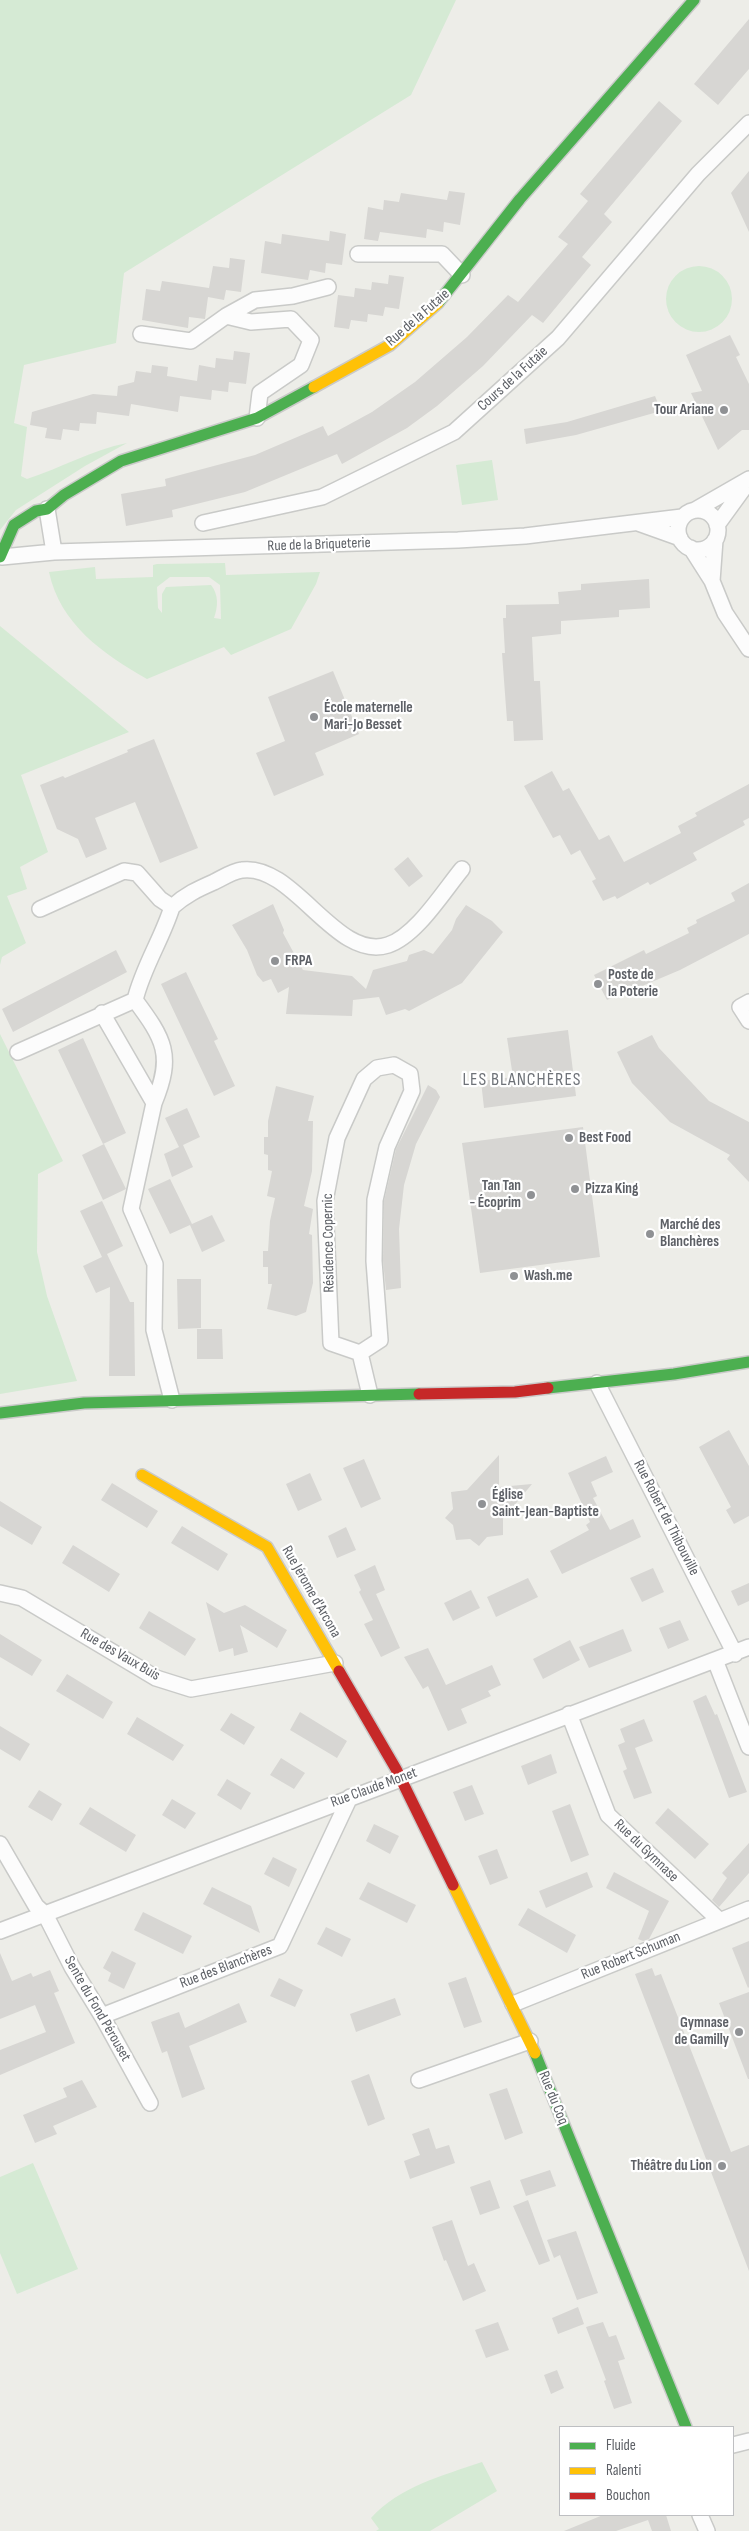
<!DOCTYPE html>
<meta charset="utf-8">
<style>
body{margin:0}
#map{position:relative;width:749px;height:2531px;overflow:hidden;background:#edede8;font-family:"Sofia Sans Condensed",sans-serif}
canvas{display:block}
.legend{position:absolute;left:559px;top:2426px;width:175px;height:90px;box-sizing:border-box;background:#fff;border:1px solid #bebfc2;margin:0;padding:6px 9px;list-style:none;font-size:15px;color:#5d6066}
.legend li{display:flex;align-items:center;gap:10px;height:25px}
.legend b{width:25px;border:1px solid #bebfc2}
</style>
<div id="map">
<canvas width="749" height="2531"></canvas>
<ul class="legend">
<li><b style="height:6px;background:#4caf50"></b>Fluide</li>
<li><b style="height:6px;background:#ffc107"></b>Ralenti</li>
<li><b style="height:6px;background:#c62828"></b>Bouchon</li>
</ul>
</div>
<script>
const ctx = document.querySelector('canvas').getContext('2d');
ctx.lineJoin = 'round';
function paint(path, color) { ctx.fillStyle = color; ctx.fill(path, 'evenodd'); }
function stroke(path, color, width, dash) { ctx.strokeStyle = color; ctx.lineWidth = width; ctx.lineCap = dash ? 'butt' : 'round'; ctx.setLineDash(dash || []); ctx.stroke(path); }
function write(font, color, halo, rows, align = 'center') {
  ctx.font = font + ' "Sofia Sans Condensed",sans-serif'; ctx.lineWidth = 4.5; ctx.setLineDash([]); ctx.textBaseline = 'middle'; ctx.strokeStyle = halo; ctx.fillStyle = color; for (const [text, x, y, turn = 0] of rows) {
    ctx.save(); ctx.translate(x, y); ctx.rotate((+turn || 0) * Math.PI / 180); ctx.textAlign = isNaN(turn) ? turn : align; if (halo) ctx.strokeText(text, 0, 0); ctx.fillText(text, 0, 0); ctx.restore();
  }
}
const green = new Path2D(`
 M0 0H456L411 95 124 273 116 343 24 365 14 423 27 427 21 476 27 479C61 468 92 450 127 443L85 466 16 510 0 530Z
 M666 299a33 33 0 1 1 66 0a33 33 0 1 1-66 0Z
 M492 460 498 500 462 505 456 465Z
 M225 563 226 575 320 572 316 584 291 629 231 655 224 647 147 679C103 654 60 624 49 572L95 567 96 579 153 577V565L157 564ZM170 577H209L220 585 221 619 214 618C218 607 219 595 211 585L166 587 162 594V613L158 608 157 587Z
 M0 626 129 732 21 775 48 852 20 867 27 889 7 896 26 943 2 957 0 965Z
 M0 1034 63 1161 38 1174 37 1252 47 1296 77 1381 0 1394Z
 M33 2163 78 2269 17 2294 0 2253V2177Z
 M482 2462 497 2491 430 2531H376L379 2529 371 2518C400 2486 442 2476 482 2462Z`);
const building = new Path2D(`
 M749 19V69L718 105 694 84Z
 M659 101 682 121 604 214 612 222 582 257 591 265 543 323 532 315 483 366 437 406 407 428 342 464 337 454 245 492 172 510 173 517 126 526 121 494 166 486 165 479 255 455 323 426 328 436 372 412 415 382 467 337 508 295 518 302 568 244 558 237 588 201 580 194Z
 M749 171V232L731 193Z
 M449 191 465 193 460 225 444 222 443 232 427 229 426 238 380 232 378 241 364 239 368 207 383 210 384 200 399 202 401 193 447 200Z
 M330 231 346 234 342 265 326 263 325 273 310 270 308 280 261 273 265 241 281 244 282 234 329 241Z
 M230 258 245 260 241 292 226 290 224 300 208 297 205 319 189 317 188 328 142 320 146 289 160 291 162 281 209 288 213 266 229 268Z
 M389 275 404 277 399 309 385 307 383 316 368 314 367 322 351 320 349 329 334 327 338 295 354 297 355 288 371 290 372 282 388 284Z
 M730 335 740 355 736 357 749 384V430H742L718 450 691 393 702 391 686 355Z
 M234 351 250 353 246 384 229 382 228 392 212 390 211 400 180 396 178 412 131 404 129 416 97 412 96 424 80 423 79 431 63 429 61 440 45 438 47 428 30 425 32 412 93 394 117 396 118 386 134 382 136 371 151 373 152 365 168 367 167 376 197 381 199 365 215 368 216 358 233 360Z
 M655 396 661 411 576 435 526 444 524 429 567 422Z
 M649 579 650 608 619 610V617L561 621V634L532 637 534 681H540L543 740 514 741 513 721H507L502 653H505L503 618H506V605L559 604 558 592 581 590V584Z
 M333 671 359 734 315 753 324 775 274 796 256 753 285 741 268 697Z
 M154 739 198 848 160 863 135 802 95 818 107 849 86 858 78 839 57 829 40 785 63 776 65 778 128 752 127 750Z
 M552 771 563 791 569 788 599 840 609 835 624 862 681 833 678 826 697 816 695 813 749 784V818L743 821 745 825 693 853 697 860 650 885 648 882 617 899 615 896 603 901 592 881 596 879 580 850 571 855 560 835 553 838 524 786Z
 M408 857 423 876 409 887 394 869Z
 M749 883V934L680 970 628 992 627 990 607 1000 594 975 644 950 646 954 689 933 687 928 697 923 696 920 735 901 731 893Z
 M273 904 284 930 283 933 303 970 352 976 366 989 373 970 407 961 409 955 424 950 433 954 452 930 456 919 466 905 492 921 503 932 462 983 409 1011 405 1009 386 1015 379 997 353 1000 352 1016 286 1014 289 987 278 993 271 979 263 982 257 975 247 950 232 925Z
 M116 950 127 972 13 1032 2 1009Z
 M186 972 218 1039 214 1041 235 1086 214 1096 161 984Z
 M568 1030 576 1096 484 1108 481 1081 513 1077 507 1038Z
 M652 1035 659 1048 709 1101 749 1122V1182L727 1159 730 1155 670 1122 632 1083 617 1052Z
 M83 1038 126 1133 103 1144 58 1050Z
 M428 1085 436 1090 440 1097 416 1144 404 1185 399 1229 401 1288 386 1290 383 1261 384 1201 396 1149Z
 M276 1086 314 1096 308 1121H313L312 1171 304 1206 313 1209 309 1234 312 1235 313 1283 306 1312 296 1316 267 1309 272 1284H268V1267H263V1251H268L270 1221 275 1198 267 1196 272 1171 268 1170V1155L264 1154V1137H268V1121Z
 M187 1108 200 1137 183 1145 193 1167 172 1177 164 1154 179 1147 165 1118Z
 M583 1127 600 1257 480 1273 462 1143Z
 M104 1144 126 1189 103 1200 82 1155Z
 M170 1179 192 1224 212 1215 225 1241 202 1252 190 1225 170 1234 148 1189Z
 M102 1201 123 1246 107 1254 130 1302H134L135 1376H109L110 1287 96 1293 83 1266 102 1257 80 1211Z
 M177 1279H201V1328L178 1329Z
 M197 1329H222L223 1359H197Z
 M729 1430 749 1466V1516L734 1524 726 1510 731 1507 699 1447Z
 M499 1455V1487L532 1484 503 1519V1535L487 1537 479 1546 470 1539 456 1540 453 1525 445 1518 453 1509 451 1492 467 1490Z
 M606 1456 613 1472 591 1482 597 1496 593 1498 610 1530 633 1519 641 1537 562 1574 550 1551 589 1530 586 1525 590 1522 568 1473Z
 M364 1459 381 1499 361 1508 343 1468Z
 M310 1473 322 1500 298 1511 286 1484Z
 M112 1483 158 1511 147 1528 101 1500Z
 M0 1501 42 1527 32 1545 0 1526Z
 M182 1526 228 1554 218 1571 171 1543Z
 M346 1527 356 1550 337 1558 328 1536Z
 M73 1545 120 1574 109 1592 62 1563Z
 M375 1565 385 1590 376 1594 400 1648 381 1657 364 1624 373 1620 359 1592 361 1590 354 1575Z
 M653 1568 664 1592 642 1602 630 1578Z
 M528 1578 538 1597 496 1617 487 1597Z
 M749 1583V1601L738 1606 731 1591Z
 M471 1590 480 1608 453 1621 444 1603Z
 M206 1602 224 1613 245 1605 287 1630 277 1648 240 1625 248 1652 234 1656 233 1648 219 1652Z
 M149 1611 196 1639 185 1656 139 1628Z
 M680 1620 689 1640 668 1649 659 1628Z
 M623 1629 632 1651 589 1668 579 1647Z
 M0 1634 42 1660 32 1676 0 1657Z
 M570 1640 580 1660 543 1679 533 1659Z
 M428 1648 446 1685 492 1665 501 1685 488 1691 491 1696 461 1709 467 1723 448 1731 428 1686 423 1689 404 1657Z
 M67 1674 113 1702 103 1719 56 1691Z
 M706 1695 715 1715 717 1714 747 1792 729 1798 693 1701Z
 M300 1712 347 1741 337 1758 290 1730Z
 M231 1713 255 1727 244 1745 220 1730Z
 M137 1717 184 1745 173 1761 127 1734Z
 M644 1719 653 1741 635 1748 652 1793 634 1799 623 1771 627 1769 618 1745 625 1742 620 1729Z
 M0 1726 30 1744 20 1761 0 1749Z
 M551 1754 557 1773 528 1785 521 1766Z
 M281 1758 305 1773 294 1789 270 1775Z
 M227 1779 251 1793 241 1810 217 1795Z
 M472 1785 484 1814 465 1821 453 1792Z
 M39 1790 62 1804 52 1821 28 1807Z
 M172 1799 196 1813 185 1829 162 1815Z
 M570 1804 589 1855 571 1862 552 1811Z
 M90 1807 136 1835 126 1852 79 1824Z
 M668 1808 709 1844 695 1859 655 1823Z
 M374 1824 399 1836 390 1854 366 1841Z
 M749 1843V1873L719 1907 712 1900 727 1878 722 1873Z
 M497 1849 508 1878 490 1885 478 1856Z
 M273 1857 297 1869 289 1887 264 1874Z
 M587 1872 593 1887 546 1908 539 1891Z
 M614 1872 669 1901 649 1939 643 1941 638 1939 649 1911 606 1888Z
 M368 1882 416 1905 407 1923 359 1899Z
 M212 1887 251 1906 260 1933 203 1904Z
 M528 1908 576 1935 567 1953 518 1925Z
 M143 1912 192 1936 183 1954 134 1930Z
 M326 1927 351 1939 342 1957 317 1944Z
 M749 1941V1987L748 1988 732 1948Z
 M112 1951 136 1963 124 1989 108 1981 111 1973 103 1968Z
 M0 1953 12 1981 31 1973 33 1977 50 1970 59 1991 54 1993 75 2043 0 2075V2050L46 2032 35 2005 0 2019Z
 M652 1968 655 1976 661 1974 731 2152 749 2145V2271L635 1974Z
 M466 1977 482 2022 464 2028 448 1983Z
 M279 1978 303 1990 295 2007 270 1996Z
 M749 1992V2079H748L719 2003Z
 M395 1998 401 2015 356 2032 350 2014Z
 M239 2003 247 2022 189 2046 205 2089 182 2098 167 2051 162 2053 151 2022 179 2012 185 2028Z
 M369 2074 385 2119 368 2126 351 2081Z
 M82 2080 97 2107 53 2126 57 2134 35 2143 23 2115 67 2097 63 2088Z
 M507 2088 523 2133 505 2140 489 2094Z
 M429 2128 436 2149 449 2145 455 2163 410 2179 404 2161 420 2155 412 2134Z
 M550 2170 556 2186 526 2196 520 2180Z
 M490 2180 500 2208 480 2215 470 2187Z
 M528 2200 550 2261 539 2265 513 2206Z
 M452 2220 468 2266 474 2263 486 2291 463 2301 446 2260 444 2261 432 2227Z
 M576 2231 598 2293 577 2300 560 2255 554 2258 547 2240Z
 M578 2307 584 2324 558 2334 552 2318Z
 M498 2322 509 2350 486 2358 475 2330Z
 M603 2322 609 2337 616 2335 625 2359 618 2361 632 2403 614 2409 604 2381 606 2380 586 2327Z
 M557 2370 564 2388 551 2394 544 2375Z
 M603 2515H666L671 2531H652L648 2520 616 2531H564Z`);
const street = new Path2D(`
 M358 254H442L462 275
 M226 316 255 300 293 296 328 287
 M141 334 191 341 226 316 251 322 291 319 311 340 301 365 260 393 257 418
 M47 509 54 552
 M695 510 749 479
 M678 530a20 20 0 1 1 40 0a20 20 0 1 1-40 0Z
 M203 523 322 497 454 432 558 338 698 174 749 123
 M638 523 680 538
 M717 525 749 481
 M691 548 712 581 725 613 749 649
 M2 557 54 552 458 540 525 536 682 517
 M712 581 715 540
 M172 907C185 895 198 889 214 882 222 878 233 871 242 870 294 863 336 962 388 945 416 936 443 892 462 869
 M40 909 124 871 137 873 160 899 172 907C162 939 143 967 135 1000
 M749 1002 740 1007 749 1021
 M18 1052 135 1000C164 1039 174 1055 154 1103L102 1013
 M394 1065 410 1074 412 1091 387 1147 375 1200 374 1261 380 1340 360 1353 331 1343 325 1201 337 1138 364 1079 377 1068Z
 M154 1103 131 1209 155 1264 154 1330 172 1400
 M360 1353 370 1395
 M597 1383 735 1654
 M0 1593 22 1598 156 1678 191 1689 335 1663
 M715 1660 749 1747
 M569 1714 608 1815 719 1920
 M0 1844 36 1906 45 1914 72 1967 102 2016 150 2103
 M0 1931 749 1647
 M513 2004 749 1909
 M102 2016 280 1946 350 1797
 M419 2080 530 2041
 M733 2445 749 2441
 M700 2515 707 2531`);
const fast = new Path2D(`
 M438 303 520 199 694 0
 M0 557 14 525 36 511 47 509 64 495 121 461 257 418 314 387
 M548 1388 674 1374 749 1362
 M0 1413 84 1403 419 1394
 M535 2053 686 2427`);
const slow = new Path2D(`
 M314 387 390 345 438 303
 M142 1475 267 1547 339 1671
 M453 1885 535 2053`);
const jam = new Path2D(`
 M419 1394 515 1392 548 1388
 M339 1671 396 1769 453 1885`);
const markers = [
 [724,410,5,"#8f9194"],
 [314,717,5,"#8f9194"],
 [275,961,5,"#8f9194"],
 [598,984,5,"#8f9194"],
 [569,1138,5,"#8f9194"],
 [575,1189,5,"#8f9194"],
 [531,1195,5,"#8f9194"],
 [650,1234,5,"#8f9194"],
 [514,1276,5,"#8f9194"],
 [482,1504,5,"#8f9194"],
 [739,2032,5,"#8f9194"],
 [722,2166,5,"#8f9194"]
];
const streetNames = [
 ["Rue de la Futaie",418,318,-41],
 ["Cours de la Futaie",513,379,-42],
 ["Rue de la Briqueterie",319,545,-2],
 ["Résidence Copernic",329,1243,-91],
 ["Rue Robert de Thibouville",666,1518,63],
 ["Rue Jérome d'Arcona",311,1592,60],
 ["Rue des Vaux Buis",120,1655,30],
 ["Rue Claude Monet",374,1788,-20],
 ["Rue du Gymnase",646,1851,44],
 ["Rue Robert Schuman",631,1956,-22],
 ["Rue des Blanchères",226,1967,-21],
 ["Sente du Fond Pérouset",97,2009,60],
 ["Rue du Coq",553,2098,68]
];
const poiNames = [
 ["Tour Ariane",714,410,"right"],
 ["École maternelle",324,708],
 ["Mari-Jo Besset",324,725],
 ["FRPA",285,961],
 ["Poste de",608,975],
 ["la Poterie",608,992],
 ["Best Food",579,1138],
 ["Tan Tan",521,1186,"right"],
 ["- Écoprim",521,1203,"right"],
 ["Pizza King",585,1189],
 ["Marché des",660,1225],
 ["Blanchères",660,1242],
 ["Wash.me",524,1276],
 ["Église",492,1495],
 ["Saint-Jean-Baptiste",492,1512],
 ["Gymnase",729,2023,"right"],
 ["de Gamilly",729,2040,"right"],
 ["Théâtre du Lion",712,2166,"right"]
];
const quarterNames = [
 ["LES BLANCHÈRES",522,1080]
];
paint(green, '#d5ead4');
paint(building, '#d7d6d3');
stroke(street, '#c9cac8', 18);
stroke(fast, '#cacac9', 14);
stroke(slow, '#cacac9', 14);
stroke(jam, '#cacac9', 14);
stroke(street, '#fcfcfc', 15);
stroke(fast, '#4caf50', 11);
stroke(slow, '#ffc107', 11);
stroke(jam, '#c62828', 11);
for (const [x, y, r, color] of markers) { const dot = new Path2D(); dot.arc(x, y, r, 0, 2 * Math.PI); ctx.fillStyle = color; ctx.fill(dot); stroke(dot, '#fff', 2); }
write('15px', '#5d6066', '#fff', streetNames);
write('bold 15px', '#5d6066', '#fff', poiNames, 'left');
ctx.letterSpacing = '1px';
write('18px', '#6e7278', '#fff', quarterNames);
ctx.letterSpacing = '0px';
</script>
